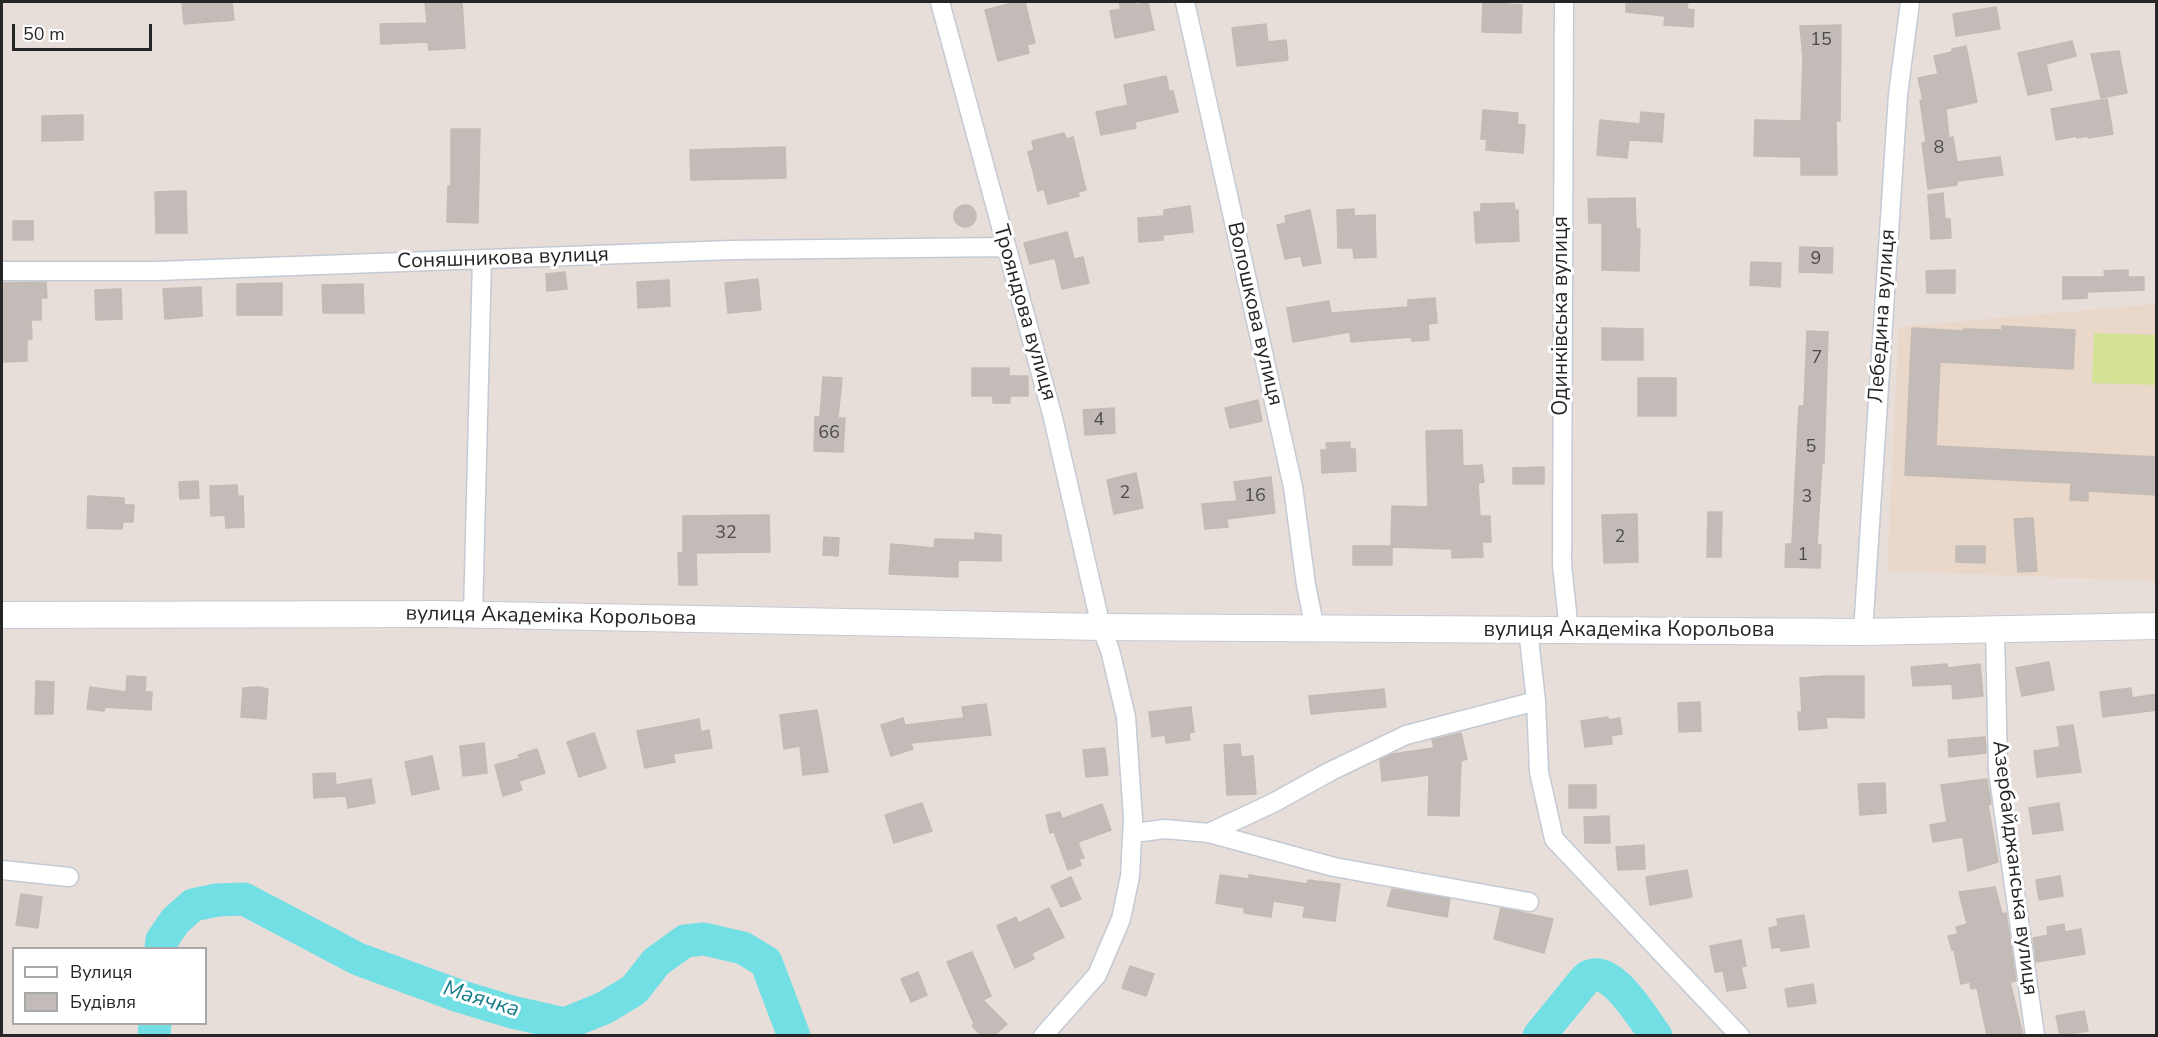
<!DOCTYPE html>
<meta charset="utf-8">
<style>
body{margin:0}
#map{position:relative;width:2158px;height:1037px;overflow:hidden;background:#e8ded9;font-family:"Nunito Sans",sans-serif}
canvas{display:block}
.frame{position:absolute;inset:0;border:3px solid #262626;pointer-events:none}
.legend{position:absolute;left:12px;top:947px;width:195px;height:78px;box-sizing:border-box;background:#fff;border:2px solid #a8a8a8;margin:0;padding:8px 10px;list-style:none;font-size:18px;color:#262626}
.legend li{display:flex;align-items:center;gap:12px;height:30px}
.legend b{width:30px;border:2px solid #a8a8a8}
.scale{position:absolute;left:12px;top:24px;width:140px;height:27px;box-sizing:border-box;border:3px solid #262626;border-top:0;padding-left:8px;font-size:18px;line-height:21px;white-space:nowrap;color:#262626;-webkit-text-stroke:4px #fff;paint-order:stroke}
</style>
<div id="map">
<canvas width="2158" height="1037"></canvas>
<div class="frame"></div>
<ul class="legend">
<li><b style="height:8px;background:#fff"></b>Вулиця</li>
<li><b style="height:16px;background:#c3bbb8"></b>Будівля</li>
</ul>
<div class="scale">50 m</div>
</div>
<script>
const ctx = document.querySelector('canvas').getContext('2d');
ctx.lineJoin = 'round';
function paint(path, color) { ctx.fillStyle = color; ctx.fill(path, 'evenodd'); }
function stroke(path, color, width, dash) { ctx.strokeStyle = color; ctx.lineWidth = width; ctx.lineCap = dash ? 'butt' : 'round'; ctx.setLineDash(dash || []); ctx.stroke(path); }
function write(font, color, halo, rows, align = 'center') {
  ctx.font = font + ' "Nunito Sans",sans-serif'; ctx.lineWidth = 6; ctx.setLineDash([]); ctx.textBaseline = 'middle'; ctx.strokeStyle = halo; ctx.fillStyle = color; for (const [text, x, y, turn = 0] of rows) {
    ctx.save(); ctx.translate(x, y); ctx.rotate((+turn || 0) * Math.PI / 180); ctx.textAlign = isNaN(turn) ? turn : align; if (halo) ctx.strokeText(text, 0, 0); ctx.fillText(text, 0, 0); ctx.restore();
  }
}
const education = new Path2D(`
 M2156 304V581L1887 571 1899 327Z`);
const pitch = new Path2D(`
 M2094 333 2156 335V385L2092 383Z`);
const river = new Path2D(`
 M161 948 162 940 175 921 193 905 217 900 244 899 358 959 459 996 512 1012 565 1024 604 1008 634 990 656 962 685 941 704 939 743 948 766 962 794 1036
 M154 1036 155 1024
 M1539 1036 1583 982C1585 980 1587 977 1590 976 1613 966 1644 1020 1656 1036`);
const building = new Path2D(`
 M182 2H232L234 20 184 24Z
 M425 2H462L465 48 429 50 428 42 381 44 380 24 427 23Z
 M1017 2H1025L1035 43 1027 45 1029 53 998 61 985 10Z
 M1119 2H1135L1136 5 1148 2 1154 30 1115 38 1110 11 1121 9Z
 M1483 2H1507V4L1522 5 1521 33 1482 32Z
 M1626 2H1688L1687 9 1694 10 1693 27 1664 25 1665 16 1626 12Z
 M1996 7 2000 29 1956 36 1953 14Z
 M1266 24 1268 42 1286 40 1288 60 1237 66 1232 28Z
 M1841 25 1840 121H1836L1837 175H1801V157L1754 156 1755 120 1801 121 1803 58 1800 26Z
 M2072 41 2076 56 2046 64 2052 90 2028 95 2018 53Z
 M1966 46 1977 102 1946 109 1949 138 1953 137 1957 162 2000 157 2003 175 1957 181V185L1928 189 1922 143 1926 142 1920 100H1923L1918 78 1938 74 1934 56 1952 52V49Z
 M2119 51 2127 93 2101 98 2091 54Z
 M1166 76 1169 91H1173L1178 112 1135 122 1136 128 1101 135 1096 112 1128 105 1124 85Z
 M2107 99 2113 134 2088 138V136L2077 138V136L2056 140 2051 109Z
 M1483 110 1518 113 1517 124 1525 125 1523 153 1486 150 1487 139H1481Z
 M1641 112 1664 114 1662 142 1629 140 1627 158 1597 155 1600 120 1640 124Z
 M83 115V140L42 141V116Z
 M451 129H480L478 223 447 222 448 186H451Z
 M1064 133 1066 139 1073 137 1086 190 1078 192 1079 196 1048 204 1044 189 1038 191 1028 152 1034 150 1032 141Z
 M785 147 786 178 691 180 690 150Z
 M186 191 187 233H156L155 192Z
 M1943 193 1945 219H1950L1951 238 1931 239 1928 195Z
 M1635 198 1636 229H1640L1639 271 1602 270V223H1589L1588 199Z
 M1514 203 1515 211 1518 210 1519 241 1476 243 1474 212H1481V204Z
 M954 216a11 11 0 1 1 22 0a11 11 0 1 1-22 0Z
 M1190 206 1193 232 1163 235V240L1139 242 1138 218 1164 216V210Z
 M1354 209V216L1375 215 1376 257 1354 258 1353 248H1338L1337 210Z
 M1310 210 1321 263 1303 266 1301 256 1285 259 1277 225 1286 223 1285 216Z
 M13 221H33V240H13Z
 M1067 232 1074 259 1083 257 1089 283 1062 289 1055 258 1030 264 1024 243Z
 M1800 247 1833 248 1832 273 1799 272Z
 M1751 262 1781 263 1780 287 1750 285Z
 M1955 270V293H1927L1926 271Z
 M2128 270V277H2144V290L2087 292V298L2063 299V277H2105L2104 271Z
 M565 272 567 289 547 291 546 274Z
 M758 279 761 310 728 313 725 283Z
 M669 280 670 306 638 308 637 282Z
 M46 282 47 298H41V320H31L32 339H27V361L4 362 3 321H2V291H4V283Z
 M282 283V315H237V284Z
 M363 284 364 313H323L322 285Z
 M201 287 202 316 165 319 163 289Z
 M121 289 122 319 96 320 95 290Z
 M1435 298 1437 323 1428 324 1429 340 1412 341V337L1351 342 1350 332 1293 342 1287 308 1329 301 1331 313 1408 307V300Z
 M2002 326 2075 330 2073 369 1940 362 1936 446 2157 457V495L2088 491V501L2070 500 2071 483 1905 475 1912 328 1964 331V329L2002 330Z
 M1602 328 1643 329V360H1602Z
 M1807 331 1828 332 1824 463H1822L1817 545H1821L1820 568 1785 567 1786 544H1792L1799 406H1804Z
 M972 368H1009V376H1028V396H1010V403H993V396H972Z
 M823 377 842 378 838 418H845L843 452 814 451 815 417H820Z
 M1638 378H1676V416H1638Z
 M1258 400 1262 421 1230 428 1225 408Z
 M1114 408 1115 433 1085 435 1083 410Z
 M1462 430 1463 466 1482 465 1484 482 1478 483 1480 516H1490L1491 542H1482L1483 557 1452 558V549L1392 547V565H1353V546H1391L1392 506 1428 507 1426 431Z
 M1350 442V449H1355L1356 471 1322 473 1321 450H1327L1326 443Z
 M1544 467V484H1513V468Z
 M1136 473 1143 508 1114 514 1107 480Z
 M1271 477 1275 513 1227 519 1228 527 1205 529 1202 504 1237 501 1234 482Z
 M198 481 199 498 180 499 179 482Z
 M237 485 238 496H243L244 527 226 528 225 515 211 516 210 486Z
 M88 496 124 498V505H134L133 522H123L122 529 87 528Z
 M1708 512H1722L1721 557H1707Z
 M1637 514 1638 562 1604 563 1602 515Z
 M769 515 770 552 696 553 697 585H679L678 553H683V516Z
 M2033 518 2037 571 2018 572 2014 519Z
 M975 533 1001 535V561L958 560V577L889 574 891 544 934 548 935 539 975 540Z
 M824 537 839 538 838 556 823 555Z
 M1956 546H1985V563L1956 562Z
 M2049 662 2054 690 2022 696 2016 668Z
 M1947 664 1948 668 1980 664 1983 696 1953 699 1952 684 1913 686 1911 667Z
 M127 676 146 677 145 692H152L151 710 105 707 104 711 87 709 90 687 126 692Z
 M1826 676H1864V718L1826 717 1827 728 1799 730 1798 712H1802L1800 678Z
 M36 681 54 682 53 714H35Z
 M259 687 268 689 266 719 241 717 243 688Z
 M2131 688 2132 698 2157 694V710L2103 717 2100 692Z
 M1384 689 1386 707 1311 714 1309 696Z
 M1700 702 1701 731 1679 732 1678 703Z
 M986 704 991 735 911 743 913 749 891 756 881 725 903 718 905 725 964 718 962 707Z
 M1191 707 1194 732 1189 733 1190 740 1166 743 1165 735 1152 737 1149 712Z
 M817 710 828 772 803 775 800 746 784 749 780 715Z
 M1608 717V720L1620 718 1622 734 1611 736 1612 744 1585 747 1581 721Z
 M699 719 701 732 709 730 712 748 673 754 675 762 645 768 637 731Z
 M2073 725 2081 772 2037 777 2034 751 2060 747 2057 727Z
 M594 733 606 768 579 777 567 742Z
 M1461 733 1467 759 1461 761 1459 816 1428 815 1429 775 1382 781 1380 760 1393 754 1434 748 1432 740Z
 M1985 737 1986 753 1949 757 1948 740Z
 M484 743 487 773 463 776 460 746Z
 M1240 744 1241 757 1253 756 1256 794 1227 795 1224 745Z
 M1105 748 1108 775 1086 777 1083 750Z
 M537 749 545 773 519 781 522 790 503 796 495 765 520 758 518 755Z
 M432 756 439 789 412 795 405 762Z
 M335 773 336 785 371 779 375 803 348 808 346 796 314 798 313 774Z
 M1987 779 1991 804 1988 805 1998 862 1968 871 1963 837 1933 842 1930 825 1947 822 1941 785Z
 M1885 783 1886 813 1860 815 1858 784Z
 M1569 785H1596V808H1569Z
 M922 803 932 831 894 843 885 815Z
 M2059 803 2063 830 2033 834 2029 808Z
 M1102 804 1111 830 1078 842 1084 858 1079 859 1081 865 1068 870 1054 832 1050 833 1046 815 1060 812 1062 819Z
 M1609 816 1610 843H1585L1584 817Z
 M1644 845 1645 869 1618 870 1616 847Z
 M1687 870 1692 897 1650 905 1646 877Z
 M1220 875 1249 879V875L1307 884 1308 880 1340 884 1335 921 1303 917 1305 906 1273 901 1271 917 1244 913V908L1216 903Z
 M2060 876 2063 896 2039 900 2036 880Z
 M1071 877 1081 899 1061 907 1051 886Z
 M1995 887 2002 914 2006 913 2016 981 2010 982 2023 1035H1987L1977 988 1971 989 1970 982 1961 984 1954 950H1952L1948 936 1958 934 1956 927 1967 924 1959 892Z
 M1392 889 1450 899 1447 917 1387 906Z
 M21 894 42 897 38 928 16 925Z
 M1049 908 1064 937 1032 953 1034 959 1015 968 997 926 1016 917 1019 923Z
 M1501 908 1553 919 1544 953 1494 939Z
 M1804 915 1809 947 1781 951V947L1772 948 1769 928 1778 926 1777 919Z
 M2064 924 2065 932 2081 929 2085 954 2036 962 2033 938 2048 935 2047 927Z
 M1741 940 1746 966 1741 967 1746 988 1727 991 1723 971 1715 972 1710 946Z
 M972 952 991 996 983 1000 1007 1024 995 1035H981L972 1026 974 1024 947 962Z
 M1130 966 1154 974 1146 996 1122 988Z
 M918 972 927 995 911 1002 901 979Z
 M1813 984 1816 1003 1788 1007 1785 989Z
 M2084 1011 2088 1031 2060 1035 2056 1016Z`);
const minor = new Path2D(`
 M940 2 1053 418 1101 627 1110 650 1126 717 1133 818 1130 876 1121 919 1097 975 1043 1036
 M1185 2 1293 487 1306 585 1315 629
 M1564 2 1562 565 1569 631
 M2 271H157L732 250 1005 247
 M473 615 482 259
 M1995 628 1998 771 2035 1036
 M1528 630 1536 701 1539 772 1554 839 1740 1036
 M1863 632 1898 95 1910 2
 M1133 833 1165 829 1209 833 1273 803 1331 771 1406 735 1536 701
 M1209 833 1334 867 1529 902
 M2 870 69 877`);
const secondary = new Path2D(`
 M2 615 441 614 1101 627 1863 632 2156 626`);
const numberNames = [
 ["15",1821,41],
 ["8",1939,149],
 ["9",1816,260],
 ["7",1817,359],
 ["4",1099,421],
 ["66",829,434],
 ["5",1811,448],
 ["2",1125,494],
 ["16",1255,497],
 ["3",1807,498],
 ["32",726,534],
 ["2",1620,538],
 ["1",1803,556]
];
const streetNames = [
 ["Соняшникова вулиця",503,259,-2],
 ["Трояндова вулиця",1024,313,74],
 ["Волошкова вулиця",1254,314,77],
 ["Одинківська вулиця",1562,316,-90],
 ["Лебедина вулиця",1883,316,-86],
 ["вулиця Академіка Корольова",551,617,1],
 ["вулиця Академіка Корольова",1629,631],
 ["Азербайджанська вулиця",2014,868,83]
];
const waterNames = [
 ["Маячка",481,1000,17]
];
paint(education, '#e9d7c9');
paint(pitch, '#d3e295');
stroke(river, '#72dfe4', 33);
paint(building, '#c3bbb8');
stroke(building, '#c3bab3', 1.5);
stroke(minor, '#c4cad4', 21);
stroke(secondary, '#c4cad4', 28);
stroke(minor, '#fff', 18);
stroke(secondary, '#fff', 26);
write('18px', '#4d4b4a', null, numberNames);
write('21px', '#262626', '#fff', streetNames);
write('italic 22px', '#177c8a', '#fff', waterNames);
</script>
